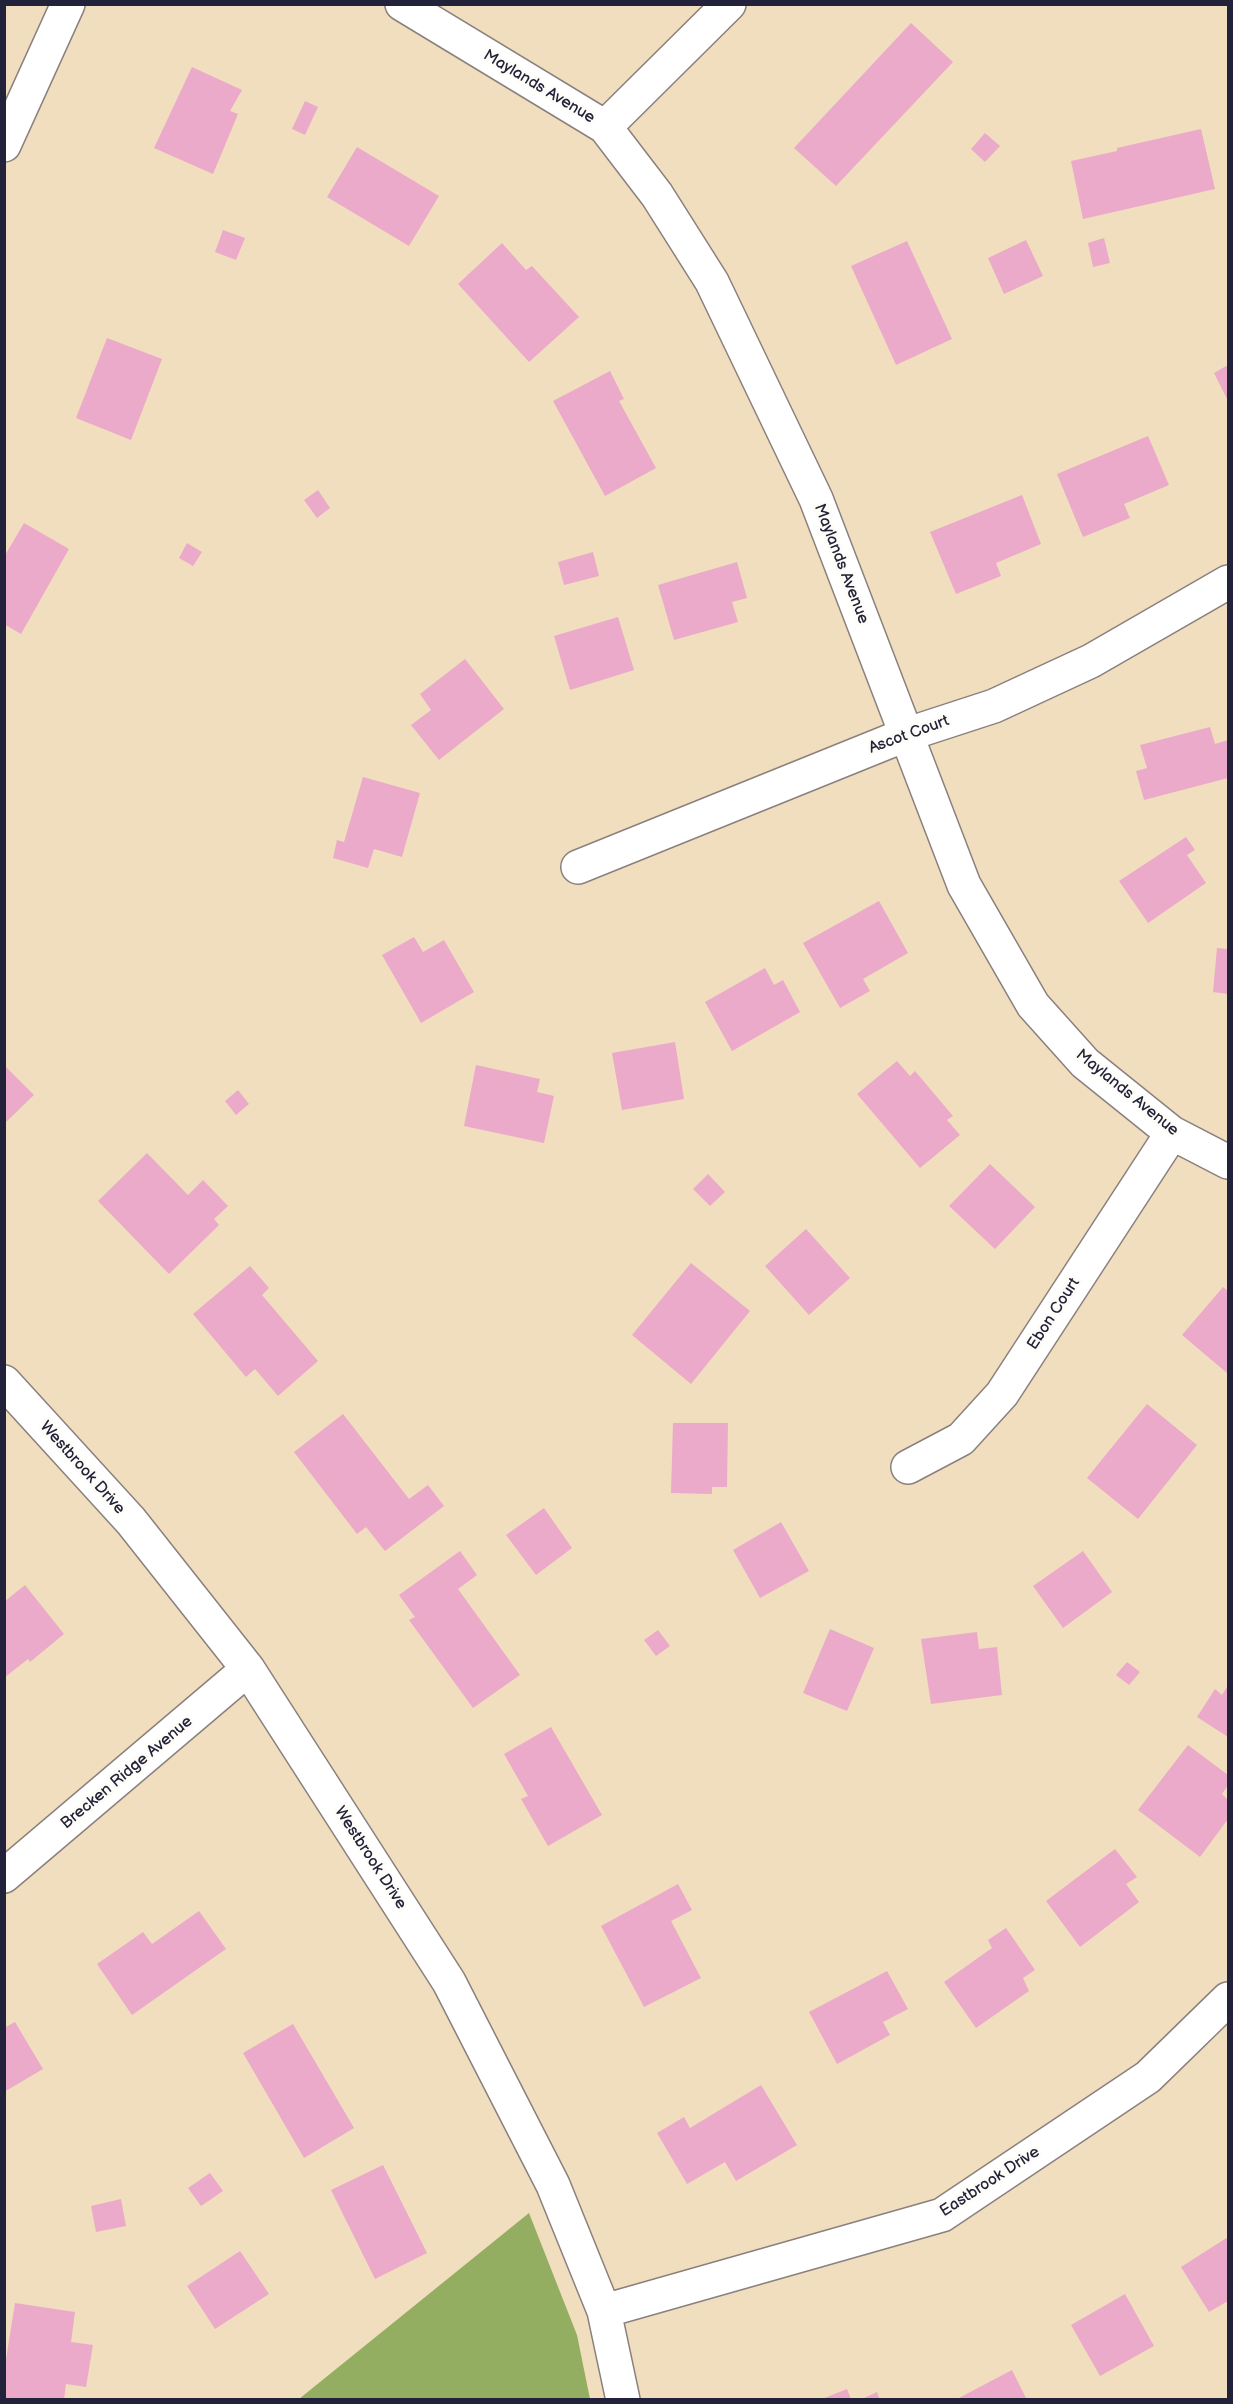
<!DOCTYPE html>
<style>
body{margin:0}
#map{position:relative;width:1233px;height:2404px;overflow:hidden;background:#f1debf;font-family:"Balsamiq Sans",sans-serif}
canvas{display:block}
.frame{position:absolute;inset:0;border:6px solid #22223b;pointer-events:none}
</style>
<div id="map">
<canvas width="1233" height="2404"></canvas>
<div class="frame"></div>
</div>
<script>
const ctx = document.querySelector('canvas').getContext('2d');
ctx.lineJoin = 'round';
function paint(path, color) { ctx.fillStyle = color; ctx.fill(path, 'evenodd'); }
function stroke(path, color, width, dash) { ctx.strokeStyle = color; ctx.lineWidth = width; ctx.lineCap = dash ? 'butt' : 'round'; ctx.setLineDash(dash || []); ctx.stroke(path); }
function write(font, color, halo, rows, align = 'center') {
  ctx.font = font + ' "Balsamiq Sans",sans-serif'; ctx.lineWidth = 6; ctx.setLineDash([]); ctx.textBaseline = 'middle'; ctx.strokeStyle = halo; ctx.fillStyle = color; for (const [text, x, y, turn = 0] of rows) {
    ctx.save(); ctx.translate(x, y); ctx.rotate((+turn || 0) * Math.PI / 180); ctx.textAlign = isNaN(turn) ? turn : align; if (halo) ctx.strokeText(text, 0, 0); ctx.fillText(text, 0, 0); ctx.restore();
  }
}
const forest = new Path2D(`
 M529 2213 577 2335 590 2399H299Z`);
const building = new Path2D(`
 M911 23 953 62 836 186 794 148Z
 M192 67 242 90 230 111 238 114 213 174 154 148Z
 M305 101 318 107 305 135 292 129Z
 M1201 129 1215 189 1083 219 1071 161 1117 151V148Z
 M985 133 1000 146 985 162 971 149Z
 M357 147 439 196 409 246 327 197Z
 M223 230 245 238 236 260 215 252Z
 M1104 238 1110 263 1093 267 1088 243Z
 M1026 240 1043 276 1004 294 988 258Z
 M907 241 952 339 896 365 851 266Z
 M502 243 526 270 532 266 579 317 529 362 458 284Z
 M107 338 162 359 131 440 76 418Z
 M1228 365V401L1214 373Z
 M610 371 624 399 619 401 656 468 605 496 553 401Z
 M1148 436 1169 485 1124 504 1130 518 1083 537 1057 474Z
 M318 490 330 508 317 518 304 500Z
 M1022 495 1041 544 996 563 1001 576 956 594 930 532Z
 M24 523 69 549 21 634 4 624V557Z
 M187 543 202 552 193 566 179 558Z
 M593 552 599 576 564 585 558 562Z
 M737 562 747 598 732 602 738 622 674 640 658 585Z
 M618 617 634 670 570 690 554 636Z
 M465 659 504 709 439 760 411 725 431 710 420 694Z
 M1210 727 1215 744 1228 740V778L1144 800 1136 771 1147 768 1140 745Z
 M363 777 420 793 402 857 374 849 368 868 333 858 337 840 344 842Z
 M1186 837 1195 850 1187 855 1206 883 1148 923 1119 881Z
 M879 901 908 953 863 979 870 991 840 1008 803 943Z
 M414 937 423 952 444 940 474 992 421 1023 382 955Z
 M1217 948 1228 949V994L1213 992Z
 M765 968 774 985 783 980 800 1012 732 1051 705 1002Z
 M675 1042 684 1099 622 1110 612 1053Z
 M897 1061 910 1076 915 1071 953 1116 947 1120 960 1135 920 1168 857 1094Z
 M4 1065 34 1095 4 1124Z
 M476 1065 540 1079 537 1092 554 1096 544 1143 464 1126Z
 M238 1090 249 1104 236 1115 225 1101Z
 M147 1153 188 1195 203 1180 228 1206 214 1219 219 1225 169 1274 98 1201Z
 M990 1164 1035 1207 995 1249 949 1206Z
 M708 1174 725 1192 710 1206 693 1189Z
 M806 1229 850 1278 809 1315 765 1266Z
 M691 1263 750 1311 691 1384 632 1335Z
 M250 1266 269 1288 262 1295 318 1361 278 1396 255 1369 246 1377 193 1314Z
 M1223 1287 1228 1291 1227 1373 1182 1335Z
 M1147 1404 1197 1445 1138 1519 1087 1478Z
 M343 1414 409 1499 428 1485 444 1506 385 1551 366 1527 357 1534 294 1452Z
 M673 1423H728L727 1487H712V1494L671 1493Z
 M544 1508 572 1548 536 1575 506 1535Z
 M781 1522 809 1571 760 1598 733 1550Z
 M460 1551 477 1575 458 1589 520 1675 473 1708 409 1620 415 1617 399 1595Z
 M1083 1551 1112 1592 1063 1628 1033 1586Z
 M25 1585 64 1634 30 1662 28 1659 4 1678V1602Z
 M830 1629 874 1648 847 1711 803 1693Z
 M658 1630 670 1646 656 1656 644 1640Z
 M977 1632 979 1649 997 1647 1002 1695 931 1704 921 1639Z
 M1127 1662 1140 1672 1129 1685 1116 1675Z
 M1228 1685V1737L1197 1717 1215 1689 1222 1695Z
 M551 1727 602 1815 548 1846 521 1799 528 1796 504 1754Z
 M1188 1745 1228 1775V1785L1222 1794 1228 1800V1819L1200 1857 1138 1810Z
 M1115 1849 1137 1877 1126 1884 1139 1902 1080 1947 1046 1901Z
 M678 1884 692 1910 671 1921 701 1978 644 2007 601 1926Z
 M199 1911 226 1949 132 2015 97 1964 143 1932 152 1944Z
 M1006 1928 1035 1970 1023 1978 1029 1991 976 2028 944 1982 992 1948 988 1940Z
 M887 1971 908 2009 883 2022 890 2035 837 2064 809 2012Z
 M15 2022 43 2069 4 2092V2028Z
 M293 2024 354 2128 304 2158 243 2053Z
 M761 2085 797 2145 736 2181 725 2162 687 2184 657 2133 684 2117 690 2128Z
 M383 2165 427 2253 375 2279 331 2190Z
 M210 2173 223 2191 201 2206 188 2188Z
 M121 2199 126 2226 96 2232 91 2206Z
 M1228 2237V2301L1209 2312 1181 2267Z
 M240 2251 269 2294 215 2329 187 2286Z
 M1125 2294 1154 2346 1100 2376 1071 2325Z
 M15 2303 75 2312 71 2342 93 2345 86 2387 66 2384 64 2400H4V2372Z
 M1012 2370 1027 2400H955Z
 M847 2389 851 2399H822Z
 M877 2392 880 2400H860Z`);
const minor = new Path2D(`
 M402 4 605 127 657 195 712 282 816 499 964 885 1033 1005 1085 1063 1172 1133 1228 1162
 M605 127 729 4
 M4 145 68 4
 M578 867 905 735 994 706 1091 661 1228 582
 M4 1382 131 1521 248 1669 449 1982 553 2185 604 2311 623 2400
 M908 1467 961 1439 1002 1394 1172 1133
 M4 1876 248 1669
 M604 2311 942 2215 1148 2077 1228 1999`);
const streetNames = [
 ["Maylands Avenue",539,87,31],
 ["Maylands Avenue",841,564,69],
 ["Ascot Court",909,735,-20],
 ["Maylands Avenue",1127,1093,39],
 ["Ebon Court",1054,1314,-57],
 ["Westbrook Drive",82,1468,48],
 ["Brecken Ridge Avenue",127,1773,-40],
 ["Westbrook Drive",370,1858,57],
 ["Eastbrook Drive",990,2182,-33]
];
paint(forest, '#93ae60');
paint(building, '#ebaac9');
stroke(minor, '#8a807d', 36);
stroke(minor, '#fff', 33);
write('16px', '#22223b', '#fdfcf7', streetNames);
</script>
